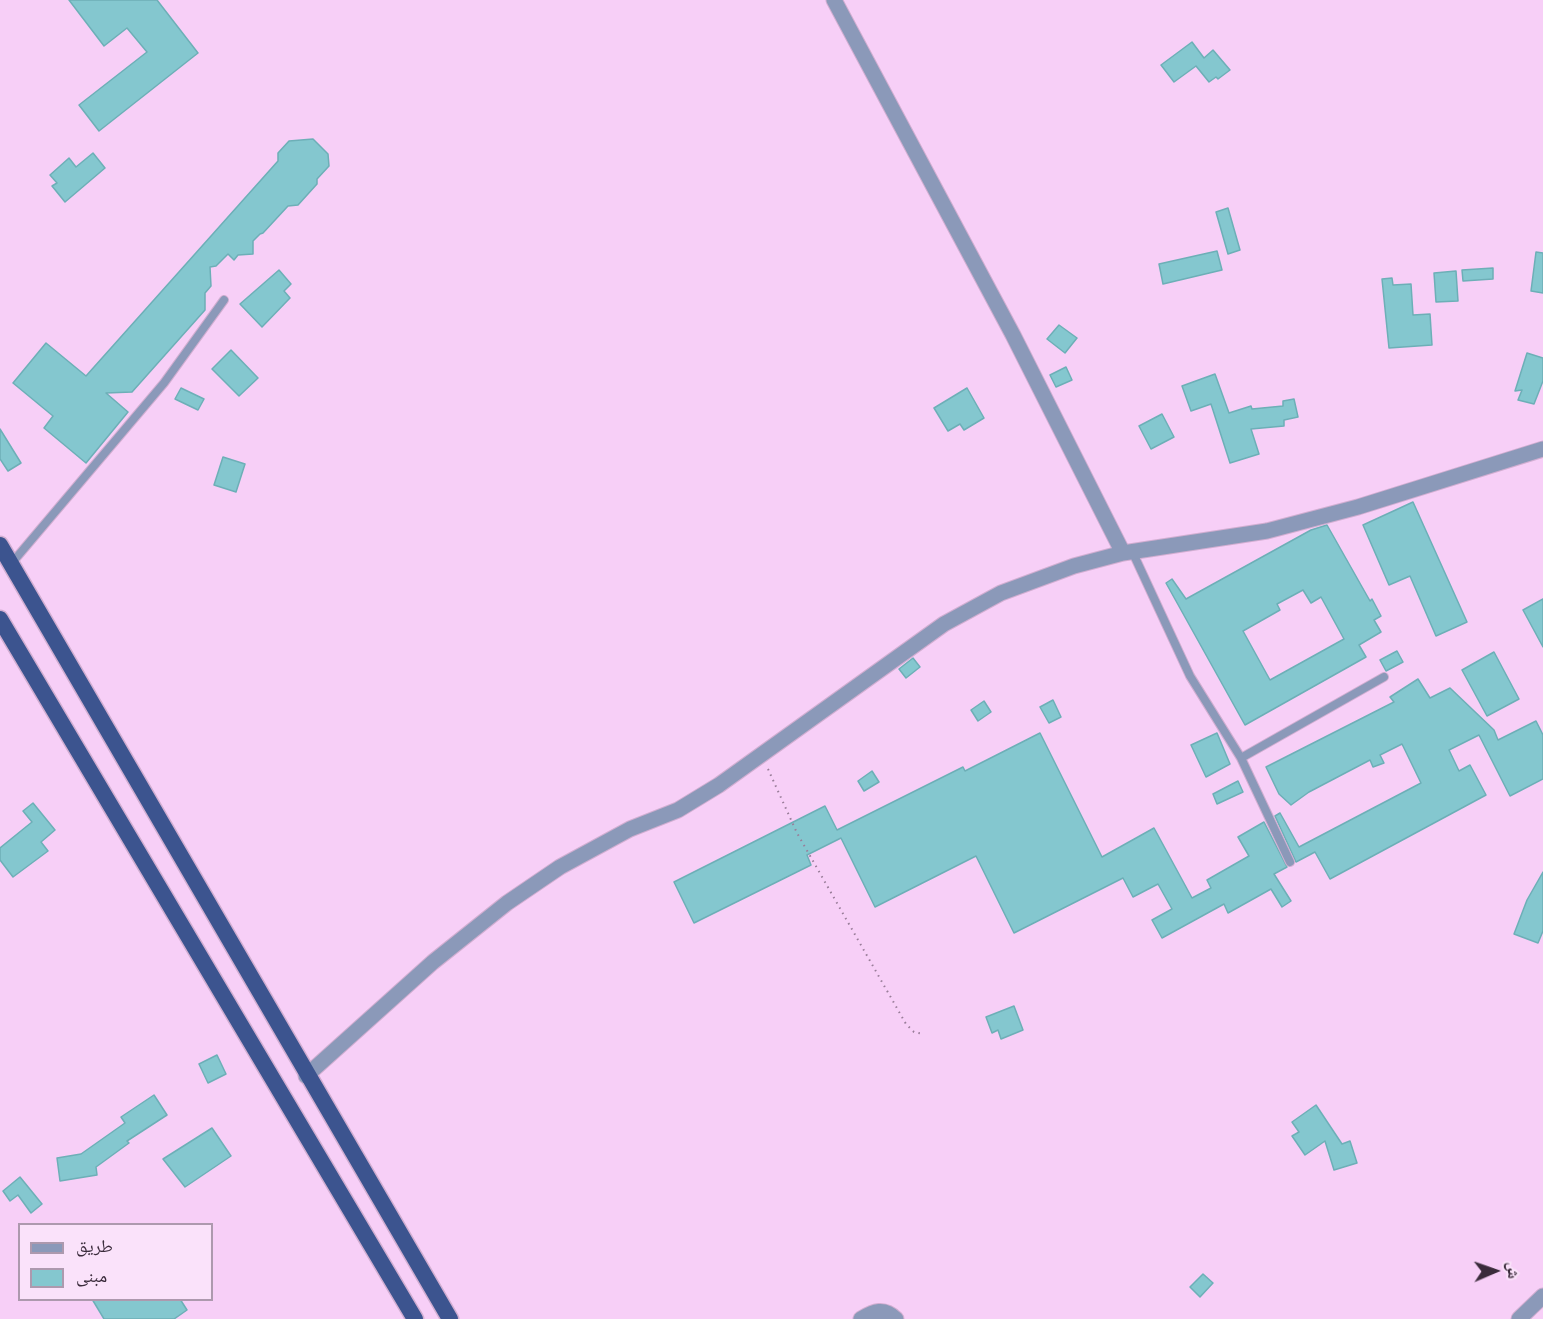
<!DOCTYPE html>
<meta charset="utf-8">
<style>
body{margin:0}
#map{position:relative;width:1543px;height:1319px;overflow:hidden;background:#f7cff7;font-family:"Zilla Slab","Noto Naskh Arabic",serif}
canvas{display:block}
.legend{position:absolute;left:18px;top:1223px;width:195px;height:78px;box-sizing:border-box;background:#fae2fa;border:2px solid #ad99ae;margin:0;padding:8px 10px;list-style:none;font-size:18px;color:#3a2b3b}
.legend li{display:flex;align-items:center;gap:12px;height:30px}
.legend b{width:30px;border:2px solid #ad99ae}
.north{position:absolute;left:1465px;top:1241px;width:60px;height:60px;-webkit-text-stroke:4px #fae2fa;paint-order:stroke;rotate:88deg;font-size:16px;font-weight:700;line-height:24px;text-align:center;color:#3a2b3b}
.north::after{content:'';display:block;margin:auto;width:21px;height:27px;background:#3a2b3b;clip-path:polygon(50% 0,100% 100%,50% 72%,0 100%)}
</style>
<div id="map">
<canvas width="1543" height="1319"></canvas>
<ul class="legend">
<li><b style="height:8px;background:#8b99b9"></b>طريق</li>
<li><b style="height:16px;background:#84c7cf"></b>مبنى</li>
</ul>
<div class="north">ش</div>
</div>
<script>
const ctx = document.querySelector('canvas').getContext('2d');
ctx.lineJoin = 'round';
function paint(path, color) { ctx.fillStyle = color; ctx.fill(path, 'evenodd'); }
function stroke(path, color, width, dash) { ctx.strokeStyle = color; ctx.lineWidth = width; ctx.lineCap = dash ? 'butt' : 'round'; ctx.setLineDash(dash || []); ctx.stroke(path); }
const building = new Path2D(`
 M69 0H157L198 53 99 131 79 105 147 52 127 28 104 46Z
 M1192 42 1204 58 1213 50 1230 70 1218 79 1216 77 1209 82 1196 66 1174 82 1161 65Z
 M313 139 328 154 329 166 317 179V184L298 205 288 206 263 233 260 234 253 241V254L238 255 234 260 228 254 216 266 210 267 211 286 205 293V310L132 392 106 393 128 412 86 463 44 428 53 416 13 383 46 343 86 376 278 161V153L289 141Z
 M93 153 105 168 65 202 52 186 57 183 50 175 69 158 76 167Z
 M1228 208 1240 250 1228 254 1216 212Z
 M1217 251 1222 270 1163 284 1159 264Z
 M1536 252 1543 253V293L1531 291Z
 M1493 268V279L1463 281 1462 270Z
 M279 270 291 284 284 291 290 298 262 327 240 304Z
 M1456 271 1458 301 1436 302 1434 273Z
 M1392 278 1393 285 1411 284 1413 315 1430 314 1432 345 1389 348 1382 279Z
 M1059 325 1077 338 1065 353 1047 339Z
 M231 350 258 378 239 396 212 369Z
 M1527 353 1543 358V381L1534 404 1518 400 1522 390 1515 391Z
 M1066 367 1072 380 1056 387 1050 375Z
 M1215 374 1229 413 1251 406 1252 409 1283 406V401L1294 399 1298 417 1284 420V426L1251 429 1259 454 1230 463 1211 404 1191 411 1182 386Z
 M181 388 204 399 198 410 175 399Z
 M967 388 984 418 964 430 960 424 948 431 934 408Z
 M1162 414 1174 437 1151 449 1139 426Z
 M0 429 21 463 8 471 0 459Z
 M223 457 245 464 236 492 214 485Z
 M1413 502 1467 622 1436 636 1410 576 1389 585 1363 525Z
 M1327 525 1370 601 1372 599 1381 616 1374 620 1381 632 1359 645 1366 657 1245 725 1166 583 1172 579 1186 599 1311 530ZM1303 590 1311 603 1321 597 1344 639 1270 680 1243 631 1280 610 1277 604Z
 M1543 599V647L1523 610Z
 M1397 651 1403 662 1386 671 1380 660Z
 M1494 652 1519 699 1487 716 1462 670Z
 M913 658 920 667 906 678 899 669Z
 M1418 679 1430 698 1450 688 1494 730 1498 740 1536 721 1543 735V779L1510 796 1479 735 1449 750 1459 771 1470 765 1486 795 1330 879 1315 852 1296 862 1275 816 1280 813 1299 847 1421 783 1402 744 1380 755 1384 763 1373 767 1370 760 1309 792 1291 805 1279 794 1266 767 1394 702 1390 697Z
 M1053 700 1061 717 1049 723 1040 707Z
 M984 701 991 712 978 721 971 710Z
 M1040 733 1102 857 1154 828 1192 898 1211 888 1207 880 1249 856 1238 837 1264 822 1287 867 1274 874 1291 901 1282 907 1271 889 1228 913 1224 904 1162 938 1152 920 1172 909 1158 884 1133 897 1123 878 1014 933 976 856 875 907 841 838 807 855 811 865 694 923 674 882 825 806 837 830 963 767 965 771Z
 M1217 733 1230 764 1206 777 1191 745Z
 M872 771 879 782 864 791 858 781Z
 M1238 781 1243 792 1217 804 1213 794Z
 M33 803 55 830 41 842 48 851 13 877 0 860V848L32 822 23 811Z
 M1543 872V931L1538 943 1514 934 1527 900Z
 M1014 1006 1023 1030 1001 1039 998 1030 992 1033 986 1017Z
 M217 1055 226 1074 208 1083 199 1064Z
 M154 1095 167 1115 127 1141 129 1143 96 1167 97 1175 60 1181 57 1158 81 1154 125 1123 121 1117Z
 M1316 1105 1342 1144 1350 1141 1357 1163 1334 1170 1325 1141 1305 1155 1292 1136 1299 1132 1292 1122Z
 M212 1128 231 1156 185 1187 163 1159Z
 M20 1177 42 1204 31 1213 18 1195 10 1201 3 1191Z
 M1203 1274 1213 1283 1200 1297 1190 1287Z
 M92 1299H180L187 1310 174 1319H104Z`);
const path = new Path2D(`
 M768 769 797 833 906 1024 914 1032 923 1034`);
const service = new Path2D(`
 M1132 551 1190 676 1241 758 1290 862
 M11 564 164 383 224 300
 M1241 758 1384 677`);
const minor = new Path2D(`
 M1123 553 1267 531 1358 507 1543 449
 M306 1076 433 962 507 903 560 867 630 829 678 810 719 785 944 624 1001 593 1074 566 1123 553 1013 335 834 0
 M861 1319C874 1311 884 1307 896 1319
 M1519 1319 1543 1296`);
const trunk = new Path2D(`
 M0 545 450 1319
 M0 619 415 1319`);
paint(building, '#84c7cf');
stroke(building, '#6dafb7', 1.5);
stroke(service, '#d1aed1', 10);
stroke(minor, '#d1aed1', 17);
stroke(trunk, '#d1aed1', 19);
stroke(path, '#997d99', 2, [1.5, 4.5]);
stroke(service, '#8b99b9', 8);
stroke(minor, '#8b99b9', 15);
stroke(trunk, '#3c548f', 16);
</script>
